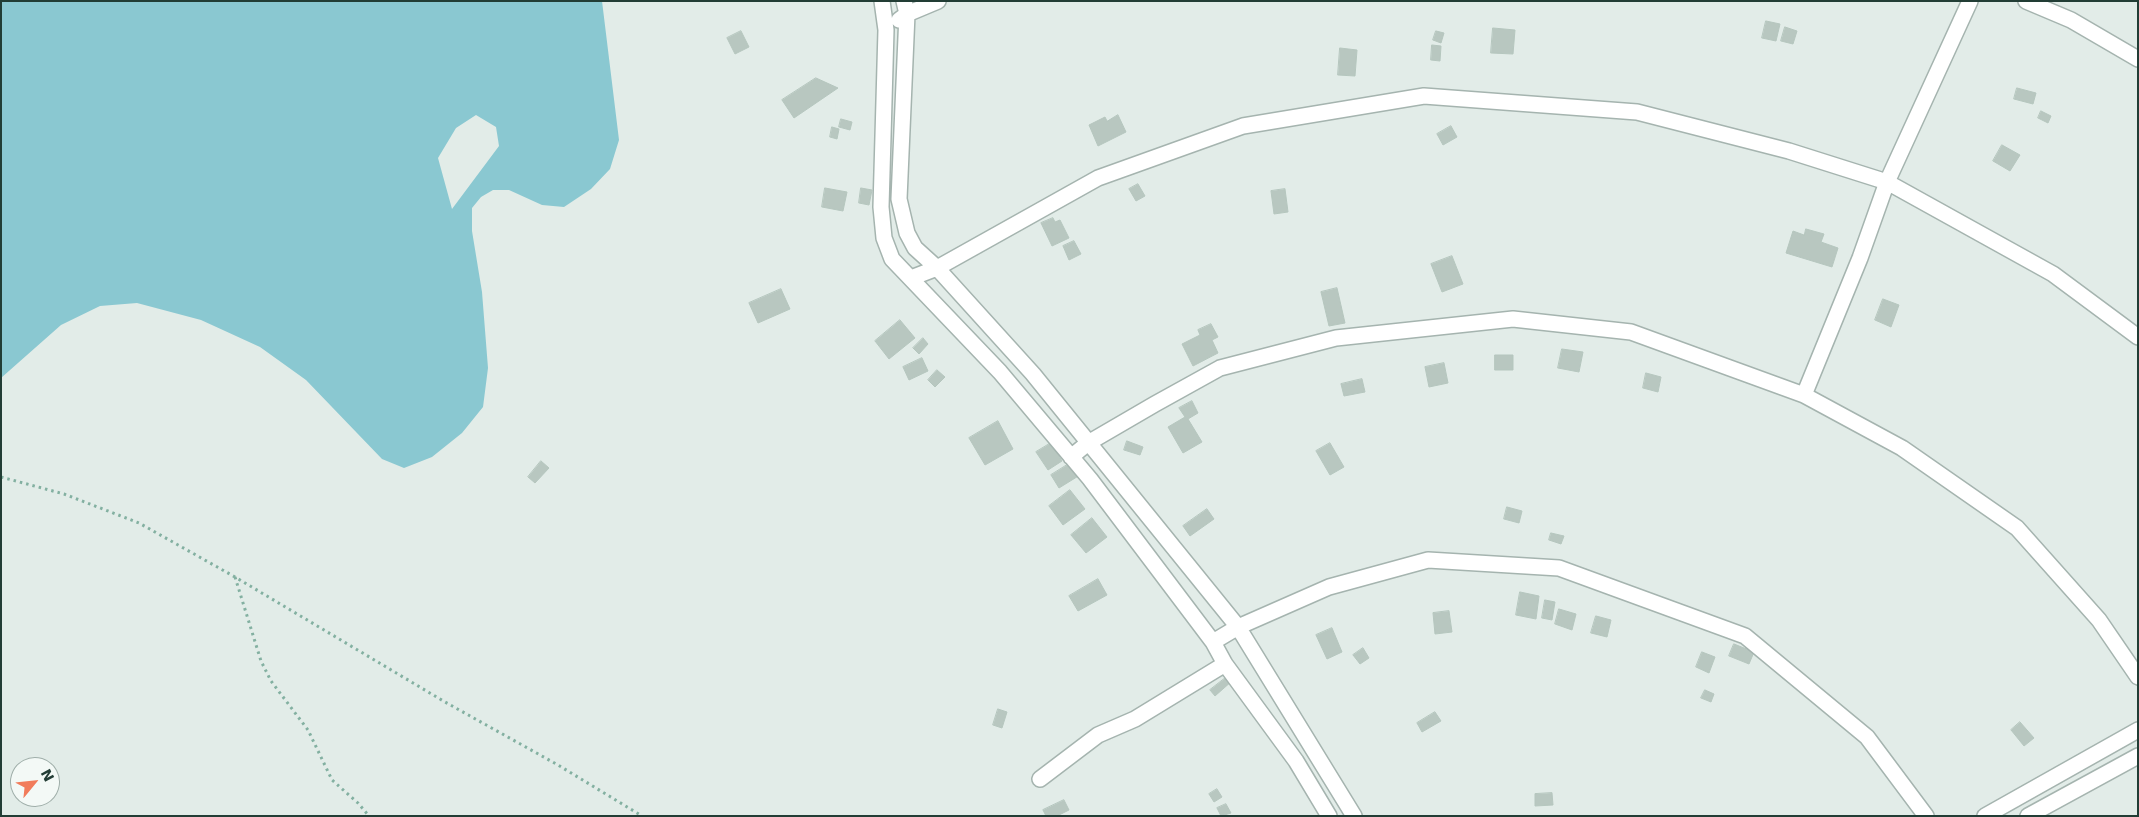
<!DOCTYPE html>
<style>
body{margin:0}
#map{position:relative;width:2139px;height:817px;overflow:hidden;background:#e2ece8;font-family:"DejaVu Sans",sans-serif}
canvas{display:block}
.frame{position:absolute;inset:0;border:2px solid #223d35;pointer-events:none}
.north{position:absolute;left:10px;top:757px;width:50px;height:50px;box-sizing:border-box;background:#f3f9f6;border:1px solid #9faea9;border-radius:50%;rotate:62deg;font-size:14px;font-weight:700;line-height:20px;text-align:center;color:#223d35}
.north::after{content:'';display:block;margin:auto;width:18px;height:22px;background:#f17c5b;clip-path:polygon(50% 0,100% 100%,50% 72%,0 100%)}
</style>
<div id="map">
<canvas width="2139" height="817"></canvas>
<div class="frame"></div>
<div class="north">N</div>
</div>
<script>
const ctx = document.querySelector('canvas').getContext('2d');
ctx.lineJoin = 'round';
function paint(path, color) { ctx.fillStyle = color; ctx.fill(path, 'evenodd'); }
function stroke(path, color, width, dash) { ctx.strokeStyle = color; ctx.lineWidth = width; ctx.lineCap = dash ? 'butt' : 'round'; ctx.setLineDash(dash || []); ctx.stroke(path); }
const water = new Path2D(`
 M1 1H602L619 140 610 169 591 189 564 207 542 205 509 190H493L481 197 472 208V231L482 292 488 368 483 407 462 433 432 457 404 468 382 459 306 380 260 347 201 320 137 303 100 306 61 325 1 378ZM476 115 496 127 499 146 452 209 438 158 456 128Z`);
const building = new Path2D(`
 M1766 21 1780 24 1776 41 1762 38Z
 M1785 27 1797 31 1793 44 1781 41Z
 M1493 28 1515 30 1513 54 1491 53Z
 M741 31 749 47 735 54 727 38Z
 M1436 31 1444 33 1441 43 1433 40Z
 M1432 45 1441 46 1440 61 1431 60Z
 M1340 48 1357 50 1355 76 1338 75Z
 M816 78 838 88 794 118 782 100Z
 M2017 88 2036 93 2033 104 2014 99Z
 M2041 111 2051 116 2048 123 2038 118Z
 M1118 115 1126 132 1098 146 1089 125 1105 117 1107 121Z
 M841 119 852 122 850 130 839 127Z
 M1451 126 1457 137 1443 145 1437 134Z
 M832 127 839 129 837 139 830 137Z
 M2002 145 2020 155 2010 171 1993 161Z
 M1138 184 1145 196 1136 201 1129 189Z
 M825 188 847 192 843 211 822 207Z
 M861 188 872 190 869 205 859 203Z
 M1285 189 1288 212 1274 214 1271 191Z
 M1053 218 1055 222 1060 220 1069 238 1052 246 1041 223Z
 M1806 229 1824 234 1821 242 1838 248 1832 267 1786 253 1793 231 1804 235Z
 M1074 241 1081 254 1069 260 1063 246Z
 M1452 256 1463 284 1442 292 1431 264Z
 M1337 288 1345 323 1329 326 1321 292Z
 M781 289 790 309 758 323 749 303Z
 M1883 299 1899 305 1891 327 1875 320Z
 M900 320 915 338 889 359 875 341Z
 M1211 324 1218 337 1212 340 1218 353 1193 366 1182 344 1200 335 1198 330Z
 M923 338 928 344 919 354 913 348Z
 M1562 349 1583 352 1579 372 1558 368Z
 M1495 355H1513V370H1495Z
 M922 358 928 371 909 380 903 367Z
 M1444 363 1448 383 1429 387 1425 367Z
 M937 370 945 377 935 387 928 380Z
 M1646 373 1661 377 1658 392 1643 388Z
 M1362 379 1365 392 1344 396 1341 384Z
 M1192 401 1198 413 1188 419 1202 442 1183 453 1168 427 1185 417 1179 408Z
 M998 421 1013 449 985 465 969 438Z
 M1127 441 1143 447 1140 455 1124 450Z
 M1051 443 1062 461 1048 470 1036 452Z
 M1330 443 1344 467 1330 475 1316 451Z
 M541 461 549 468 535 483 528 477Z
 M1072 462 1080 475 1059 488 1051 475Z
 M1070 490 1085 509 1063 525 1049 506Z
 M1507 507 1522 511 1519 523 1504 519Z
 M1207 509 1214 519 1190 536 1183 526Z
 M1092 518 1107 537 1086 553 1071 535Z
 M1551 533 1564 536 1561 544 1549 540Z
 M1098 579 1107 595 1078 611 1069 596Z
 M1520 592 1539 596 1536 619 1516 615Z
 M1545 600 1555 602 1552 620 1542 618Z
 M1559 609 1576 614 1572 630 1555 624Z
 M1449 611 1452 632 1435 634 1433 613Z
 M1596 616 1611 620 1607 637 1591 633Z
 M1332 628 1342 652 1327 659 1316 635Z
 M1734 644 1754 652 1749 664 1729 656Z
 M1363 648 1369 658 1360 664 1353 655Z
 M1702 652 1715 657 1709 673 1696 667Z
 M1228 676 1232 681 1215 696 1210 690Z
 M1705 690 1714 694 1711 702 1701 698Z
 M998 709 1007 712 1002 728 993 725Z
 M1435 712 1441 721 1422 732 1417 723Z
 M2020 722 2034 738 2024 746 2011 730Z
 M1217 789 1222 797 1214 802 1209 794Z
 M1552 793 1553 805 1535 806V794Z
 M1064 800 1069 810 1057 816H1046L1043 810Z
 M1226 804 1231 813 1221 816 1217 808Z`);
const path = new Path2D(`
 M1 477 64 494 139 523 235 577 445 702 558 765 642 816
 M235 577 261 661 271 681 308 730 332 780 358 803 369 816`);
const minor = new Path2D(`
 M882 1 886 30 881 207 884 238 892 259 1000 372 1090 479 1213 642 1225 664 1296 761 1329 816
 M904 1 907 14 899 199 907 233 915 248 937 268 1033 374 1238 627 1354 816
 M2026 1 2071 20 2138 59
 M899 20 907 14 938 1
 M911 278 937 268 1098 178 1243 126 1424 96 1637 112 1789 151 1887 182 2053 274 2138 337
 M1804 395 1860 258 1887 182 1970 1
 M1071 457 1088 443 1155 404 1220 368 1336 338 1513 319 1631 332 1804 395 1902 448 2017 528 2099 620 2138 677
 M1213 642 1238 627 1329 587 1428 560 1559 568 1745 636 1867 737 1926 816
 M1040 779 1098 735 1135 719 1225 664
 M1985 816 2138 730
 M2028 816 2138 756`);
paint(water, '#8ac8d1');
paint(building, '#b8c7c0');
stroke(building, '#b5c6be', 1);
stroke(minor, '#a5b4af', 18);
stroke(path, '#83b0a1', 3, [2.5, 4]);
stroke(minor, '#fff', 15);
</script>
